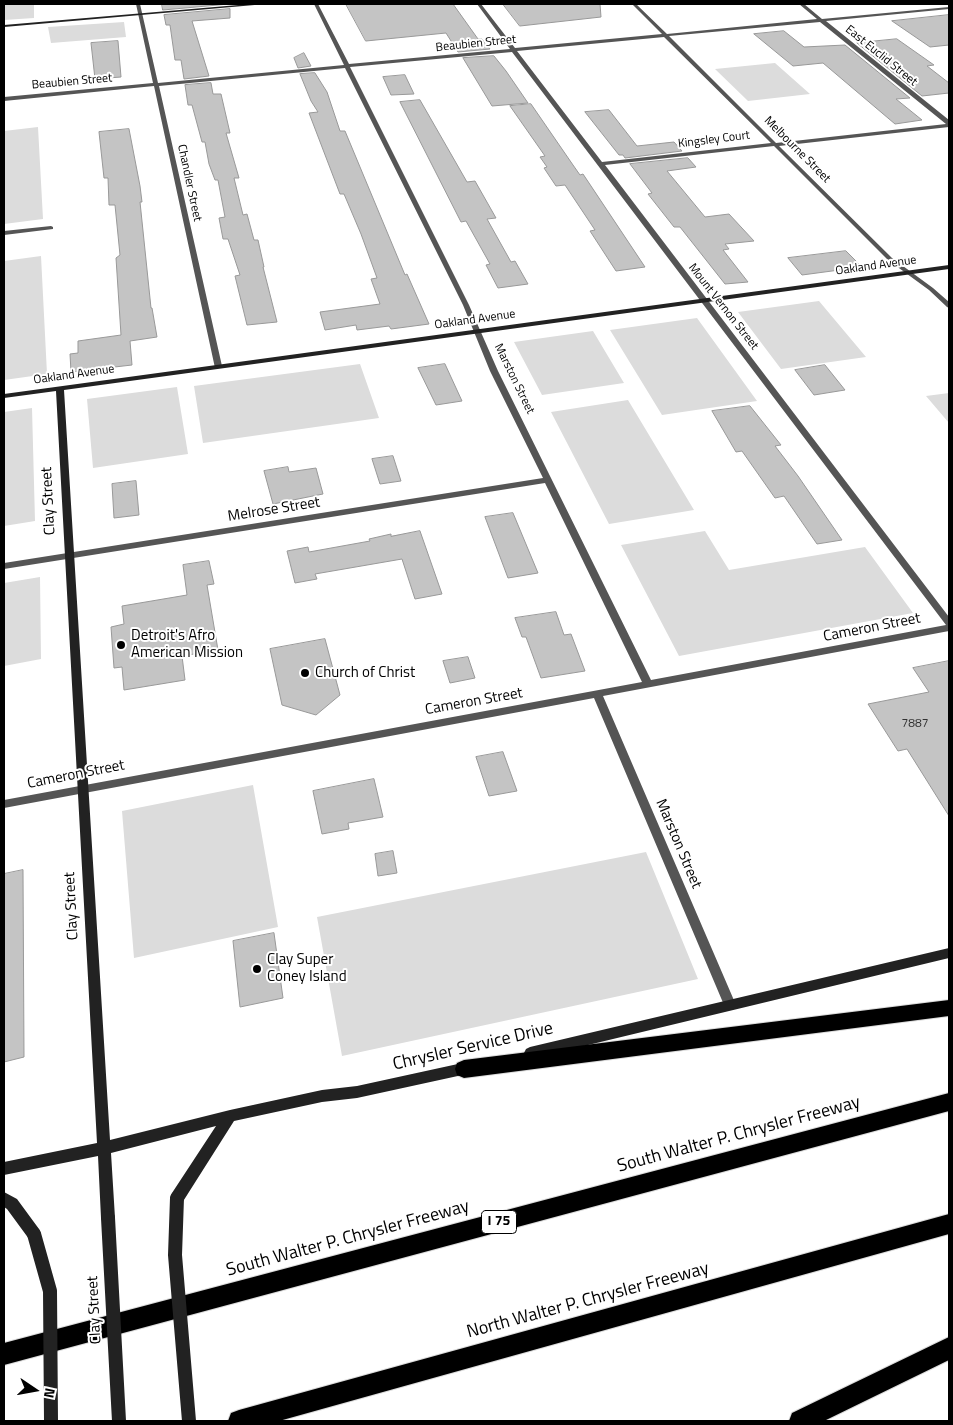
<!DOCTYPE html>
<style>
body{margin:0}
#map{position:relative;width:953px;height:1425px;overflow:hidden;background:#fff;font-family:"Titillium Web",sans-serif}
canvas{display:block}
.frame{position:absolute;inset:0;border:5px solid #000;pointer-events:none}
.north{position:absolute;left:10px;top:1365px;width:50px;height:50px;-webkit-text-stroke:4px #fff;paint-order:stroke;rotate:102deg;font-size:14px;font-weight:700;line-height:20px;text-align:center;color:#000}
.north::after{content:'';display:block;margin:auto;width:18px;height:22px;background:#000;clip-path:polygon(50% 0,100% 100%,50% 72%,0 100%)}
</style>
<div id="map">
<canvas width="953" height="1425"></canvas>
<div class="frame"></div>
<div class="north">N</div>
</div>
<script>
const ctx = document.querySelector('canvas').getContext('2d');
ctx.lineJoin = 'round';
function paint(path, color) { ctx.fillStyle = color; ctx.fill(path, 'evenodd'); }
function stroke(path, color, width, dash) { ctx.strokeStyle = color; ctx.lineWidth = width; ctx.lineCap = dash ? 'butt' : 'round'; ctx.setLineDash(dash || []); ctx.stroke(path); }
function write(font, color, halo, rows, align = 'center') {
  ctx.font = font + ' "Titillium Web",sans-serif'; ctx.lineWidth = 4; ctx.setLineDash([]); ctx.textBaseline = 'middle'; ctx.strokeStyle = halo; ctx.fillStyle = color; for (const [text, x, y, turn = 0] of rows) {
    ctx.save(); ctx.translate(x, y); ctx.rotate((+turn || 0) * Math.PI / 180); ctx.textAlign = isNaN(turn) ? turn : align; if (halo) ctx.strokeText(text, 0, 0); ctx.fillText(text, 0, 0); ctx.restore();
  }
}
const green = new Path2D(`
 M4 4H34V18L4 20Z
 M124 22 126 37 51 43 48 27Z
 M775 63 810 94 748 101 715 69Z
 M38 127 43 219 4 224V131Z
 M41 256 47 374 4 380V261Z
 M819 301 866 357 781 369 738 312Z
 M697 318 757 401 662 415 610 330Z
 M593 331 624 383 542 395 514 342Z
 M360 364 379 418 203 443 194 386Z
 M177 387 188 454 93 468 87 399Z
 M949 393V423L926 396Z
 M628 400 694 510 609 524 551 412Z
 M32 408 35 521 4 526V412Z
 M705 531 729 570 865 547 913 613 679 656 621 545Z
 M40 577 41 659 4 666V583Z
 M253 785 278 927 134 958 122 811Z
 M646 852 698 979 342 1056 317 917Z`);
const building = new Path2D(`
 M162 4H229L163 10Z
 M346 4H453L478 39H482L490 49 458 52 446 33 366 41Z
 M503 4H600L601 17 520 26Z
 M230 9V18L192 21 209 76 184 79 181 60H175L170 25H166L164 15Z
 M949 15V45L930 47 892 21Z
 M784 31 804 47 845 45 910 98 896 99 922 120 895 124 823 63 793 66 754 34Z
 M897 39 934 65 927 66 949 83V93L922 96 857 43Z
 M118 41 121 77 95 79 91 43Z
 M304 53 311 66 298 68 294 58Z
 M494 56 506 71 528 103 492 106 463 58Z
 M315 73 327 92 340 131H345L405 275 407 274 429 324 391 329 389 326 357 330 356 325 325 330 320 312 380 304 371 279 377 278 361 234 344 194H340L309 113 318 112 311 101 300 74Z
 M405 75 414 94 391 95 383 77Z
 M211 83 213 94H221L230 133H226L239 178H234L243 215 247 214 254 240H258L264 267H263L277 322 247 325 235 276 240 275 228 239H223L219 218 225 217 218 180H215L209 164 205 142H202L192 105H188L185 85Z
 M420 100 467 182 475 181 496 218 487 219 511 262 515 261 528 284 498 288 486 265 490 264 466 221 461 222 400 102Z
 M531 104 573 165 580 175 583 174 645 267 616 271 590 231 595 230 565 185 556 186 544 168 547 167 540 157 545 156 510 106Z
 M609 110 637 146 674 142 682 151 625 158 623 155H619L585 112Z
 M129 129 140 186 142 202H140L151 308H152L157 337 130 341 132 365 71 372 70 354 78 353V341L121 335 116 258 120 255 115 205H109L108 178H104L99 132Z
 M688 158 696 167 667 171 705 217 729 214 754 241 725 244 729 249 723 250 748 282 725 284 680 227H674L648 194 652 193 630 164Z
 M846 251 862 267 802 275 788 258Z
 M445 364 462 401 436 405 418 368Z
 M825 365 845 390 814 395 795 370Z
 M750 406 781 445 775 446 798 476 842 540 817 544 784 496 775 498 742 451 736 452 712 411Z
 M393 456 401 481 380 484 372 459Z
 M288 467 289 472 316 468 323 494 273 504 264 471Z
 M136 481 139 515 114 518 112 484Z
 M513 513 538 573 508 578 485 517Z
 M420 531 442 594 415 599 402 559 315 574 317 579 295 583 287 551 308 547 309 552 370 541 369 539 391 534V536Z
 M209 561 214 584 207 585 218 650 182 656 185 680 124 690 122 667 114 668 111 627 124 624 122 606 187 595 183 565Z
 M556 612 564 635 571 634 585 671 541 678 526 637H522L515 618Z
 M325 639 340 695 316 715 282 705 270 649Z
 M468 657 475 678 450 683 443 661Z
 M949 661V816L907 749 898 751 868 704 929 692 913 668Z
 M503 752 517 791 489 796 476 757Z
 M374 779 383 817 348 823 349 829 322 834 313 791Z
 M393 851 397 873 378 876 375 854Z
 M23 870 24 1057 4 1062V874Z
 M274 933 283 998 240 1007 233 941Z`);
const street = new Path2D(`
 M136 4H140L158 83 344 65 314 4H318L349 64 510 49 477 4H481L515 48 662 34 632 4H636L667 34 817 19 799 4H804L822 19 949 7V9L826 21 949 120V127L779 146 892 258 933 288 949 302V308L947 307 929 290 888 260 774 146 605 165 949 617V631L603 696 736 1005 734 1009 730 1010 726 1009 724 1005 594 698 4 808V800L642 682 545 483 4 569V563L543 478 490 371 463 305 345 68 159 86 222 366 218 368H215L154 86 4 101V97L153 83ZM820 22 946 124 776 143 669 36ZM664 37 771 143 602 162 517 51ZM512 52 946 625 651 680 498 371 469 305 350 67Z
 M51 226 53 227V229L4 235V231Z`);
const secondary = new Path2D(`
 M250 4H266L4 27V25Z
 M949 265V269L64 390 110 1140 230 1110 322 1090 357 1086 467 1062 471 1064 473 1068 471 1072 467 1074 357 1098 322 1102 234 1121 182 1203 177 1205 172 1203 170 1198 172 1193 216 1126 111 1153 115 1218 113 1223 108 1225 103 1223 101 1218 98 1156 4 1175V1162L97 1143 56 391 4 398V394Z
 M949 948V958L530 1059 526 1057 524 1053 526 1049 530 1047Z
 M4 1192 17 1199 39 1229 41 1234 39 1239 34 1241 29 1239 7 1209 4 1207Z`);
const highway = new Path2D(`
 M949 1000V1016L464 1078 457 1075 455 1069 457 1063 464 1060Z
 M949 1093V1111L4 1365V1343Z
 M949 1214V1234L279 1421H228L231 1413 239 1410Z
 M949 1337V1360L824 1421H789L792 1413Z`);
const secondaryBridge = new Path2D(`
 M177 1198 175 1255 189 1421
 M108 1218 119 1421
 M34 1234 50 1291 51 1421`);
const markers = [
 [121,645,5,"#000"],
 [305,673,5,"#000"],
 [257,969,5,"#000"]
];
const farStreetnames = [
 ["Beaubien Street",476,44,-6],
 ["East Euclid Street",881,56,39],
 ["Beaubien Street",72,82,-5],
 ["Kingsley Court",714,140,-7],
 ["Melbourne Street",797,150,45],
 ["Chandler Street",189,183,78],
 ["Oakland Avenue",876,266,-8],
 ["Mount Vernon Street",723,307,52],
 ["Oakland Avenue",475,320,-8],
 ["Oakland Avenue",74,375,-8],
 ["Marston Street",514,379,64]
];
const numberNames = [
 ["7887",915,724]
];
const shields = [
 [499,1222,35]
];
const shieldNames = [
 ["I 75",499,1222]
];
const streetNames = [
 ["Clay Street",49,501,-93],
 ["Melrose Street",274,510,-9],
 ["Cameron Street",872,628,-11],
 ["Cameron Street",474,702,-10],
 ["Cameron Street",76,775,-11],
 ["Marston Street",678,844,67],
 ["Clay Street",72,906,-93],
 ["Clay Street",95,1310,-93]
];
const poiNames = [
 ["Detroit's Afro",131,636],
 ["American Mission",131,653],
 ["Church of Christ",315,673],
 ["Clay Super",267,960],
 ["Coney Island",267,977]
];
const nearStreetnames = [
 ["Chrysler Service Drive",473,1047,-13],
 ["South Walter P. Chrysler Freeway",739,1135,-15],
 ["South Walter P. Chrysler Freeway",348,1239,-15],
 ["North Walter P. Chrysler Freeway",588,1301,-15]
];
paint(green, '#dcdcdc');
paint(building, '#c4c4c4');
stroke(building, '#999', 1);
stroke(highway, '#dbdbdb', 2);
paint(street, '#555');
paint(secondary, '#222');
paint(highway, '#000');
stroke(secondaryBridge, '#222', 14);
for (const [x, y, r, color] of markers) { const dot = new Path2D(); dot.arc(x, y, r, 0, 2 * Math.PI); ctx.fillStyle = color; ctx.fill(dot); stroke(dot, '#fff', 2); }
write('12px', '#000', '#fff', farStreetnames);
write('12px', '#313131', null, numberNames);
for (const [x, y, w] of shields) { const box = new Path2D(); box.roundRect(x - w / 2, y - 11.5, w, 23, 4); ctx.fillStyle = '#fff'; ctx.fill(box); stroke(box, '#000', 1); }
write('bold 14px', '#000', null, shieldNames);
write('15px', '#000', '#fff', streetNames);
write('15px', '#000', '#fff', poiNames, 'left');
write('18px', '#000', '#fff', nearStreetnames);
</script>
